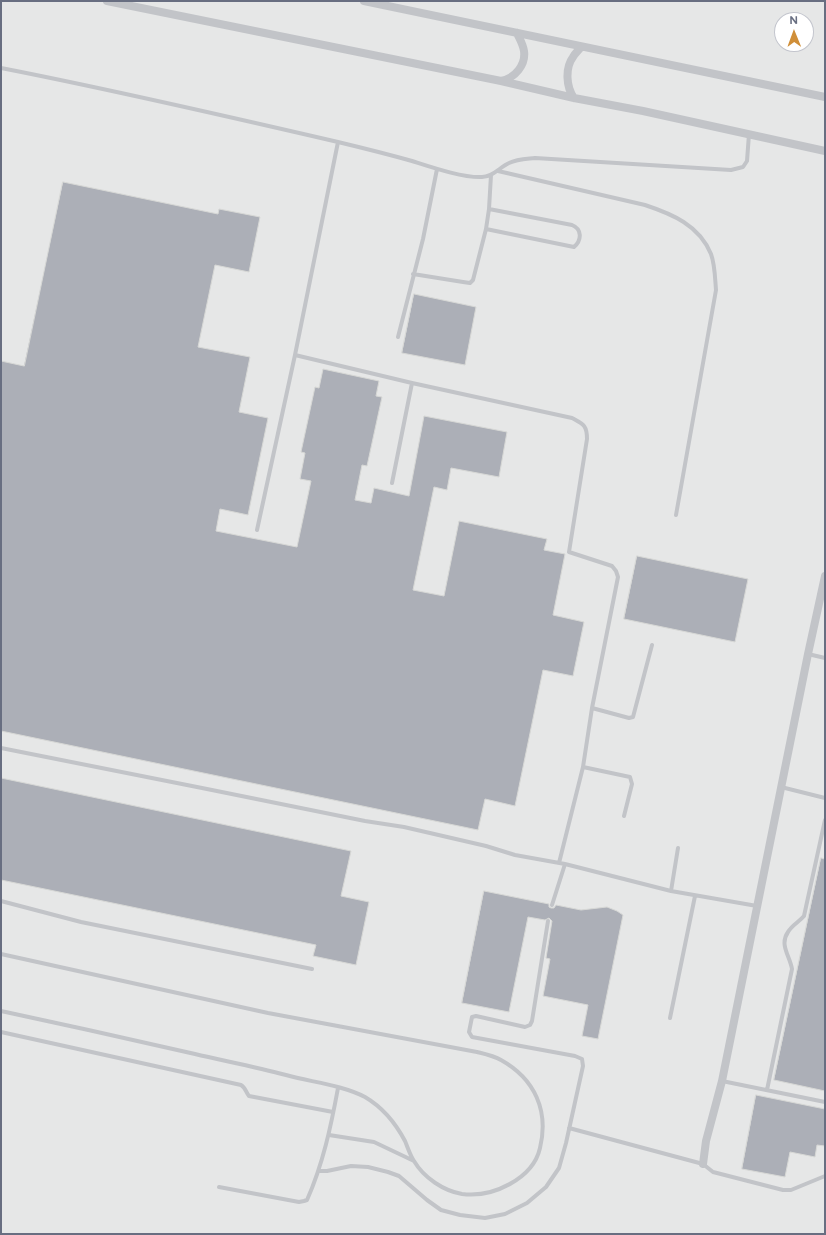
<!DOCTYPE html>
<style>
body{margin:0}
#map{position:relative;width:826px;height:1235px;overflow:hidden;background:#f5f6f3;font-family:Figtree,sans-serif}
canvas{display:block}
.frame{position:absolute;inset:0;border:2px solid #686e81;pointer-events:none}
.north{position:absolute;left:774px;top:12px;width:40px;height:40px;box-sizing:border-box;background:#fff;border:1px solid #c3c5cd;border-radius:50%;rotate:359deg;font-size:11px;font-weight:700;line-height:16px;text-align:center;color:#686e81}
.north::after{content:'';display:block;margin:auto;width:14px;height:18px;background:#d08f39;clip-path:polygon(50% 0,100% 100%,50% 72%,0 100%)}
</style>
<div id="map">
<canvas width="826" height="1235"></canvas>
<div class="frame"></div>
<div class="north">N</div>
</div>
<script>
const ctx = document.querySelector('canvas').getContext('2d');
ctx.lineJoin = 'round';
function paint(path, color) { ctx.fillStyle = color; ctx.fill(path, 'evenodd'); }
function stroke(path, color, width, dash) { ctx.strokeStyle = color; ctx.lineWidth = width; ctx.lineCap = dash ? 'butt' : 'round'; ctx.setLineDash(dash || []); ctx.stroke(path); }
const built = new Path2D(`
 M1 1H825V1234H1ZM782 20H806V44H782Z`);
const building = new Path2D(`
 M63 182 218 214 219 209 260 217 249 272 215 265 198 347 250 357 239 412 268 418 248 515 220 509 216 531 297 547 311 481 300 479 305 453 301 452 315 387 319 388 323 369 379 381 376 396 382 397 367 466 362 465 355 500 371 503 374 488 409 496 424 416 507 432 499 477 451 468 447 490 434 487 413 590 444 596 459 521 547 539 544 550 565 554 553 615 584 622 573 676 543 670 515 806 485 799 478 830 1 731V361L24 366Z
 M414 294 476 307 465 365 402 353Z
 M637 556 748 579 735 642 624 619Z
 M1 778 351 851 341 896 369 902 356 965 313 956 316 945 1 880Z
 M821 858 825 859V1091L774 1080Z
 M484 891 549 904V907L551 908H554L556 905 581 910 607 907 617 911 623 915 598 1039 582 1036 588 1005 543 996 550 959 546 958 552 921 549 918 545 920 528 917 509 1012 462 1003Z
 M756 1095 825 1109V1146L817 1145 815 1157 790 1152 785 1177 742 1169Z`);
const lane = new Path2D(`
 M1 68C114 90 226 116 338 142 363 148 387 154 412 161 431 167 463 178 482 177 493 177 500 167 509 163 517 159 526 159 535 158L731 170 743 167 747 161 749 134
 M498 171 645 205C672 214 699 225 711 254 715 265 715 278 716 290L676 515
 M486 229 574 247C582 240 582 229 572 225L489 209
 M413 274 463 282 470 283 473 280 486 229 489 209 491 175
 M398 337 423 239 437 169
 M295 355 412 383 572 418C583 424 587 425 587 439L569 552 612 566 616 571 618 577 592 708 583 767 559 863
 M392 483 412 383
 M257 530 295 355 338 142
 M808 654 825 658
 M592 708 629 718 633 717 652 645
 M1 748 202 788 365 821 404 827 486 846 515 855 565 864 671 891 757 906
 M583 767 630 777 632 784 624 816
 M781 787 825 798
 M671 891 678 848
 M1 901 81 922 312 969
 M552 905 565 864
 M1 954 268 1013 477 1052C485 1054 494 1056 501 1060 535 1079 549 1111 540 1148 533 1179 492 1198 462 1194 444 1191 424 1178 414 1161 410 1155 408 1148 405 1141 396 1124 382 1107 365 1097 342 1085 311 1082 286 1075 256 1067 225 1061 195 1054 130 1039 66 1025 1 1011
 M670 1018 695 896
 M1 1032 241 1085C246 1088 246 1093 249 1096L333 1112
 M722 1081 825 1102
 M767 1090 792 969C790 956 779 945 788 932 792 925 799 922 804 916L825 820
 M569 1128 703 1164 713 1172 783 1190H791L825 1176
 M329 1135 374 1142 414 1161
 M318 1171H327L351 1166 368 1167 388 1172 399 1176 427 1200 441 1210 460 1215 485 1218 505 1214 527 1203 546 1187 559 1168 566 1143 583 1066 582 1059 575 1056 472 1037 469 1032 472 1017 476 1016 525 1027 530 1025 532 1021 548 921
 M219 1187 299 1202 304 1201 307 1200C323 1164 331 1126 338 1088`);
const street = new Path2D(`
 M107 1 501 81 574 98 643 111 825 151
 M364 1 825 97
 M501 81C515 78 526 65 524 51 523 44 519 38 517 33
 M574 98C566 87 565 68 573 57 575 53 579 50 581 47
 M703 1164 706 1141 722 1081 808 654 825 576`);
paint(built, '#e6e7e7');
paint(building, '#acafb7');
stroke(building, '#d7d8d6', 1);
stroke(lane, '#c2c4c8', 4);
stroke(street, '#c2c4c8', 8);
</script>
